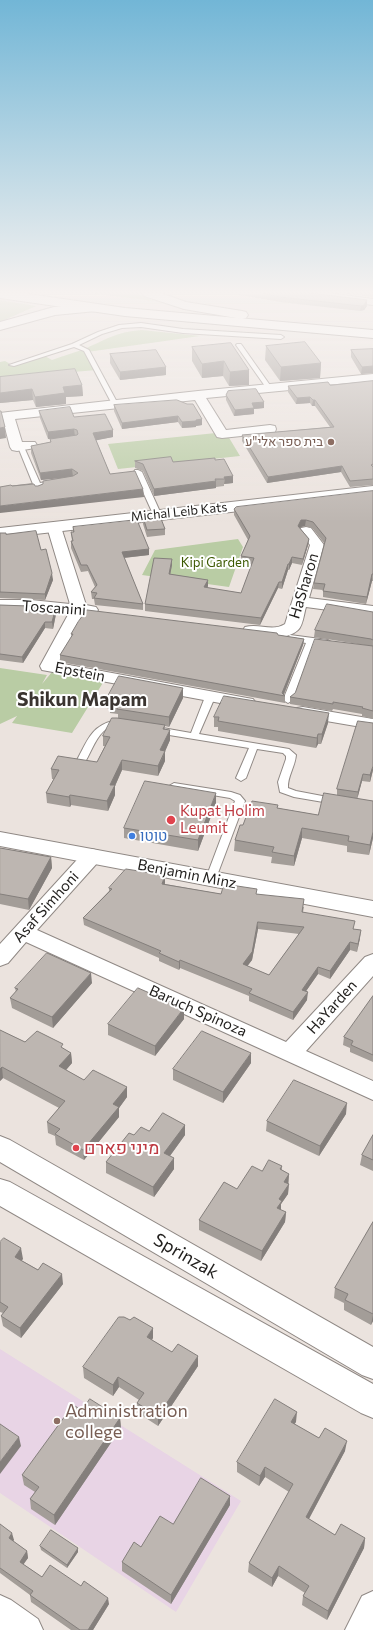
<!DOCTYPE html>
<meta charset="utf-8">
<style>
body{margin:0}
canvas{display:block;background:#ebe3de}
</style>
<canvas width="373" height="1630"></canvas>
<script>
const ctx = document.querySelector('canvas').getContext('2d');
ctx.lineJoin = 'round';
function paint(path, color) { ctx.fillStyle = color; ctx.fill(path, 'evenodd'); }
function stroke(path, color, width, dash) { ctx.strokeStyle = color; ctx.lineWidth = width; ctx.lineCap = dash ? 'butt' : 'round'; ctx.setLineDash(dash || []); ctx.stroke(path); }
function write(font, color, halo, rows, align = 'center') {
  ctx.font = font + ' Commissioner,Heebo,sans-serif'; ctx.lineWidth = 4; ctx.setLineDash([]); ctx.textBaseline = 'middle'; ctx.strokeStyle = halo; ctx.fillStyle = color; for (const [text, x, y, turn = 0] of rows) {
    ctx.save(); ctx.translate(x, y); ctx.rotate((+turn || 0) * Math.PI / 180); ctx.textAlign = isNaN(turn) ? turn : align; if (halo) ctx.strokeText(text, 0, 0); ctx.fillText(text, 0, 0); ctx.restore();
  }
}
const education = new Path2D(`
 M0 1349 241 1501 176 1612 0 1493Z`);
const green = new Path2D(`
 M90 293H137L153 301Z
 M0 300 36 306 0 322Z
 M142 330 200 336 87 352 97 370 0 378V362L5 361 12 365 43 355 52 360C62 356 73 353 82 350 106 340 115 332 142 330Z
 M216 433 219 437 228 436 240 456 118 469 108 444Z
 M238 539 243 547 229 587 142 575 155 550Z
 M0 668 47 675 42 684 52 672 104 681 72 733 12 723 17 716 0 724Z`);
const lane = new Path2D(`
 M141 323 183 329 281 335 284 337 281 339 183 333 141 327 122 328 102 334 79 345 89 350 118 404 115 406 112 404 84 351 74 347 14 366 9 365 72 344 98 332 119 325Z
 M237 344H241L272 388 271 389H267L236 345Z
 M21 445 24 447 40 483 55 481 59 483 58 485 41 487 43 490 39 492H36L34 488 0 492V488L33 484 18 447Z
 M135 470H138L142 472 161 514 160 516H157L153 514 134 472Z
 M290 635 328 640 332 643 328 646 314 644 293 700 288 703 283 700 306 643 287 640 286 638Z
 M210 694 215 697 199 734 289 749 296 755C295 767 287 777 288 788L296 791 338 799 340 801 338 803 335 804 294 797 280 792 278 782 286 759V756L283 753 257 749 246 778 241 781 236 778 249 748 157 733 152 730 157 727 191 733 205 697Z
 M113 721H121L126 724C121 729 114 725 108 728 96 735 92 751 85 762H79L77 760C87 742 91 726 113 721Z
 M174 783 231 792 240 795 245 801 215 881H207L206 878 235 801 230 798 171 788 169 786Z`);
const street = new Path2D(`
 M295 293H329L373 299V305L300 296Z
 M373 374V382L206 398 226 430 270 425 275 426 276 429 275 432 270 433 222 438 217 437 195 400 15 419 22 442H35L37 445 35 448 17 451 12 450 10 447 3 420 0 421V413L8 412 198 391Z
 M54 523 59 524 61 527 86 605 96 607 98 610 96 613 84 614 58 663 247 698 253 699 256 703 253 707 247 708 42 670 40 666 69 613 31 610H0V600H31L70 604 47 527 49 524Z
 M306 527 311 528 324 545 309 598 373 606V616L306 607C304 613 303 626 298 630 285 642 260 637 245 633L243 630 245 627C259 623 272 632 285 624L310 545 299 531 301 528Z
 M303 707 373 719V729L297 716 294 712 297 708Z
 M92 849 99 851 102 856 99 861 37 930 286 1042 365 957 373 954V976L306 1051 373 1081V1100L26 942 8 963 0 966V944L85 851Z
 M373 1591V1630H345L362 1596Z
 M0 1595 11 1600 38 1619 43 1630H0Z`);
const secondary = new Path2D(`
 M0 293H22L125 308 373 330V338L125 316 0 298Z
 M373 486V496L0 538V528Z
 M0 832 373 901V917L0 846Z
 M0 1136 10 1140 373 1347V1379L362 1375 0 1162Z
 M0 1179 10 1182 373 1384V1418L361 1413 0 1206Z`);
const highway = new Path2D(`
 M142 293H161L186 302 242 311 246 312 248 315 246 318 242 319 184 309 144 296Z
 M92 304 96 305 98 308 96 311 55 315 0 330V322L54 307Z`);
const wall = new Path2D(`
 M310 293 367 300V306L364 310 360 311 280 302 234 294Z
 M343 293H373V296L372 297Z
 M266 346 321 363 320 378 280 381 265 360Z
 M192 347 249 370V385L229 386 223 376 202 378 192 361Z
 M373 349V373L361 374 351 357V350Z
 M110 354 166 367V375L120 380 110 363Z
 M0 377 82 385 83 396 66 397V404L36 407 33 400 0 403Z
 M373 381V485L350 487 341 472 267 483 242 441V435L330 427 315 406H312L310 403 296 404 288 392V386L337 384Z
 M226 395 264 402V408L254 409V414L234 416 226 400Z
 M114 405 202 419V425L196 426V427L182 428 178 422 122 429 114 411Z
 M39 411 74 417 113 437 96 440 110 474 143 489 144 497 12 486H38L57 478 41 480 31 453V446L50 442V439H48L40 418Z
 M215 460 233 476V483L224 484V486L216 487V488L154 496 143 471 135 468V461L173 462Z
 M373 491V581H372L366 604 323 597V590L313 589 314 583 324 543 313 529 305 526 301 527 300 528 309 539 308 545 302 565 292 563 289 570H288L282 589 278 588 260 625 145 611V604L172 559V565L170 574 208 580V586L207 588 241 593 252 564 241 563V556L248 540 234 515V509Z
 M143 517 165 529V535L147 537 143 524Z
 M73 527 149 549V555L124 558 143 604V610L95 605 94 599H92L91 592 95 587 88 571 81 572 71 548V541H72L71 532H73Z
 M0 533 6 534 41 550 53 580 45 600 0 598Z
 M0 605 56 607V614L53 629 45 628 23 663 0 660Z
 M373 612V719L362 716V714L333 709 332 711 290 704V697L372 646H370L314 637 315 630Z
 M71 634 278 635 304 639 303 645 284 695 285 696V703L60 662V655L72 637Z
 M183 688V698L169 727 165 726V729L170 730V740L165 751V761L158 776 122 770 115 786V795L108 811 71 805 70 807 47 803 46 793 54 779H52L51 769 97 762 105 746H103V736L118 718V714L110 713V709L107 708V698Z
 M214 717 328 723 321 744H318L316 748 218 731V727H214Z
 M358 721 373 770 370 782 362 781 357 799 373 801V838L369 855 347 852V846L302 838 294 866 271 863 272 857 234 851 235 840 277 808 318 815 337 795V789Z
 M216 803 198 851 124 838V828Z
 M0 848 51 857 52 868 29 910 0 904Z
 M165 883V884L221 894H257L304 907 303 912 354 929 360 938 357 952 350 950 330 979 318 974 306 991 307 1000 293 1020 249 1001V996L180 968 179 970 159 961V958L84 925 83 918 109 891V888ZM258 929 299 934 269 975 247 966 252 960Z
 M92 983 53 1028 12 1008 10 998 16 992 15 988Z
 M373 996V1062L350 1052V1048L343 1045 344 1037Z
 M184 1019 155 1056 108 1035V1024Z
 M0 1030 25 1042 64 1049 71 1053 72 1063 66 1070 84 1080 127 1087V1097L119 1108V1117L84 1160 56 1145 55 1136 48 1133 47 1122 59 1108 3 1078 0 1081Z
 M251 1063 223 1103 173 1080V1069Z
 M346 1114 319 1156 266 1131 267 1121Z
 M185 1125V1135L170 1156 174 1169 154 1197 106 1173V1162L134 1135 149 1131Z
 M373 1135V1171L360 1165 362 1155Z
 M282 1166V1170L289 1174 288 1194 281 1204V1210L286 1212 285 1222 261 1261 199 1230V1220L262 1171Z
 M373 1222V1321L371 1325 344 1310V1303L334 1298 335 1288Z
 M0 1242 23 1259 21 1260 63 1284 21 1338 3 1326 1 1316 3 1313 0 1312Z
 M153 1338 152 1340 172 1352 198 1366 158 1426 138 1413 137 1403 139 1400 119 1387 113 1396 84 1378 83 1367Z
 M82 1410 120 1418 121 1428 55 1525 31 1509 30 1499 35 1492 24 1485 22 1475Z
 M296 1422 294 1424 319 1438 345 1451 309 1519 335 1535 365 1538 364 1548 327 1620 302 1605 303 1596 305 1593 278 1576 272 1587 248 1572 249 1563 289 1492 265 1477 259 1486 237 1472V1462Z
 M230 1505 171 1604 122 1571V1562L173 1524Z
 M0 1524 14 1540 13 1541 27 1551 28 1558 23 1564 42 1577 109 1604 93 1630H71L31 1602 30 1595 0 1573Z
 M40 1546 78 1552 67 1568 41 1550Z`);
const shadedWall = new Path2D(`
 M367 300V306L364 310 360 311 361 306Z
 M224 361 223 376 202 378V364Z
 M321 363 320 378 280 381 281 367Z
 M373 366V373L361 374 362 367Z
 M166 367V375L120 380V372Z
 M249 370V385L229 386 230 372Z
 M82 385 83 396 66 397V404L36 407 35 397 63 387Z
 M32 389 33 400 0 403V393Z
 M310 397V403L296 404 297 398Z
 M313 400H315V406H312Z
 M264 402V408L254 409V414L234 416 235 410 252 403Z
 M178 416V422L122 429V423Z
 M202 419V425L196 426V427L182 428V422Z
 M5 427 6 438 0 439V428Z
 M74 429 75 437 48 439V432Z
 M113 430V437L93 441V433Z
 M342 466 341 472 267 483 268 477Z
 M72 469 73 477 41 480 40 473Z
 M233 476V483L224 484 225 479 224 477Z
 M216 481V488L154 496V489Z
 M143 489 144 497 0 513V506Z
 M301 520H306L305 526 301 527 298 532V526Z
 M309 539 308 545 302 565 303 559Z
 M149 549V555L122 558V552Z
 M292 557V563L289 570V564Z
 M172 559V565L169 581V574Z
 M288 564V570L282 589V582Z
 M52 573 53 580 45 600V594Z
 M372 574V581L366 604 367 597Z
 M208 580V586L204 594V587Z
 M279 582 278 588 260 625 261 618Z
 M56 607V614L53 629 52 622Z
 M45 622V628L23 663 22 657Z
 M304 639 303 645 283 696 282 693Z
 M183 688V698L169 727V717Z
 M329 713 328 723 321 744 322 734Z
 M170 730V740L161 761 160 750Z
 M318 734V744L316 748 317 738Z
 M165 751V761L158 776V766Z
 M122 760V770L115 786V795L108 811 107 801 110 785Z
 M373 766V770L370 782V775Z
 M363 774 362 781 357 800 358 792Z
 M216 793V803L198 851V840Z
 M70 795 71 805 70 807 69 797Z
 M302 828V838L294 866V856Z
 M373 832V838L369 855 370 845Z
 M51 857 52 868 29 910 28 899Z
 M165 875V883L162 892V884Z
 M258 922V929L252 960 243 972V964Z
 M361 930 360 938 357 952 358 944Z
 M350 942V950L330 979V971Z
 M180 960V968L179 970V962Z
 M318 967V974L302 997V990Z
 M91 973 92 983 53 1028 52 1017Z
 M308 992 307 1000 293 1020V1012Z
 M184 1008V1019L155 1056V1046Z
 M71 1053 72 1063 60 1077 59 1066Z
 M251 1053V1063L223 1103V1092Z
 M2 1067 3 1078 0 1081V1069Z
 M127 1087V1097L119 1108V1117L84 1160 83 1150 113 1104Z
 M347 1103 346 1114 319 1156 320 1146Z
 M185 1125V1135L164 1164V1153Z
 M174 1158V1169L154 1197 153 1187Z
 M289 1174 288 1184 284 1182Z
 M289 1184 288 1194 281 1204V1211L277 1208 279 1199Z
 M286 1212 285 1222 261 1261 262 1251Z
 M21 1248 23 1259 16 1267 15 1257Z
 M62 1274 63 1284 21 1338 20 1328Z
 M373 1314V1321L371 1325Z
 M153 1328V1338L147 1347V1337Z
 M198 1356V1366L158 1426V1416Z
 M118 1377 119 1387 113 1396V1385Z
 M297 1412 296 1422 290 1432 291 1422Z
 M120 1418 121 1428 55 1525 54 1515Z
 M19 1437 21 1446 0 1474V1462Z
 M347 1441 345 1451 305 1526 306 1517Z
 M265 1467V1477L259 1486 260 1476Z
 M230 1496V1505L171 1604V1595Z
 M12 1533 14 1540 10 1545 9 1538Z
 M365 1538 364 1548 327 1620 328 1611Z
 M78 1548V1552L67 1568V1565Z
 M27 1551 28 1558 21 1568 20 1562Z
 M279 1566 278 1576 272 1587V1578Z
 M108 1598 109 1604 93 1630H88Z`);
const building = new Path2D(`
 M262 293H310L367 300 364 305 361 306 280 297Z
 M305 342 321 363 281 367 266 346Z
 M231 343 249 370 230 372 224 361 202 364 192 347Z
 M373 349V366L362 367 351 350Z
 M156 350 166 367 120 372 110 354Z
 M75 369 82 385 63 387 65 393 35 397 32 389 0 393V377Z
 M373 381V464L371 465 373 467V479L350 481 342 466 268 477 242 435 334 427 315 400H313L310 397 297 398 288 386 328 382 330 385Z
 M256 389 264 402 252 403 254 408 235 410 226 395 228 391Z
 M177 400 187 404H193L202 419 196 420V421L182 422 178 416 122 423 114 405Z
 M70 407 74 417 105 414 113 430 93 433 110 474 135 471 143 489 0 506V487L11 485 12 486 34 484 35 486H38L43 484V481L73 476 78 473 72 469 40 473 31 446 51 442 50 439 77 435 78 434 77 430 74 429 48 432 39 411Z
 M0 411H1L5 427 0 428Z
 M171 457 173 462 215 458V460L224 459 233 476 224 477 225 479H215L216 481 154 489 143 464 135 461Z
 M373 491V574H372L367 597 323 591 325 584 314 583 326 538 313 522 306 520H301L298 526 309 539 303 559 292 557 289 564H288L282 582H279L261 618 145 604 154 558 172 559 169 574 208 580 204 587 241 593 254 558 241 556 250 536 234 509 236 507Z
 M160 516 165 529 147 530 143 517Z
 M137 520 149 549 122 552 143 604 94 598 97 593 91 592 97 585 87 565H81L71 541H73L71 532H74L73 527Z
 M36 531 41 550 46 549 52 573 45 594 0 592V533H6V534Z
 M327 604 373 612V640L371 639 315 630Z
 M0 605 56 607 52 622H45L22 657 0 654Z
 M87 610 277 633 278 635 304 639 282 693 285 696 60 655 73 634H71L78 622Z
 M315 639 373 646V711L362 708 363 707 333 702V704L290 697 295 693Z
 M119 676 183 688 169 717 117 709 119 705 109 703 112 699 107 698Z
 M224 696 329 713 322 734H318L317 738 218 721 219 717H214Z
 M112 718H117L165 725 163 729 170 730 160 750 165 751 158 766 122 760 110 785H115L107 801 70 795 69 797 46 793 59 770 51 769 58 756 97 762 110 737 103 736Z
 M358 721 373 723V766L370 775 363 774 358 792 337 789Z
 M145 781 216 793 198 840 124 828Z
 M324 793 373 801V832L370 845 348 841 349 836 302 828 294 856 272 852 274 847 235 840 240 825H243L252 801 278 805 277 808 318 815Z
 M0 848 51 857 28 899 0 894Z
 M126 869 165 875 162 884 221 894 224 884 257 889 256 894 304 899 302 912 355 921 353 929 361 930 358 944 350 942 330 971 318 967 302 990 308 992 293 1012 249 993 252 989 180 960 179 962 159 953 161 951 83 918 112 889 109 888ZM258 922 304 927 269 975 243 964 252 952Z
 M47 953 91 973 52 1017 10 998 18 989 15 988Z
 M138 988 184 1008 155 1046 108 1024Z
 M373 996V1055L351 1045 353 1041 344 1037Z
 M0 1030 25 1042 37 1031 63 1044 61 1047 71 1053 59 1066 84 1080 93 1070 127 1087 113 1104 119 1107 83 1150 55 1134 60 1129 47 1122 65 1101 2 1067 0 1069Z
 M202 1031 251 1053 223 1092 173 1069Z
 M294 1080 347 1103 320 1146 267 1121Z
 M163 1113 185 1125 164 1153 174 1158 153 1187 106 1162 129 1133 134 1135 141 1127 149 1131Z
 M373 1135V1160L362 1155Z
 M269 1160 282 1166 280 1169 289 1174 284 1182 289 1184 279 1199 282 1201 277 1208 286 1212 262 1251 199 1220 224 1182 237 1189 252 1166 262 1171Z
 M373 1222V1314L345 1300 348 1294 335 1288Z
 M4 1238 21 1248 15 1257 38 1270 43 1263 62 1274 20 1328 1 1316 8 1307 0 1302V1242Z
 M119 1317H124L130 1320 134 1317 153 1328 147 1337 172 1352 178 1344 198 1356 158 1416 137 1403 144 1393 118 1377 113 1385 83 1367Z
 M90 1399 120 1418 54 1515 30 1499 39 1487 22 1475 73 1405 82 1410Z
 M275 1399 297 1412 291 1422 319 1438 325 1428 347 1441 306 1517 335 1535 341 1524 365 1538 328 1611 303 1596 309 1586 279 1566 272 1578 249 1563 293 1484 265 1467 260 1476 237 1462Z
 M0 1424 19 1437 0 1462Z
 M201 1478 230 1496 171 1595 122 1562 134 1542 141 1547 160 1516 173 1524Z
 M0 1524 12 1533 9 1538 27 1551 20 1562 42 1577 50 1565 81 1586 84 1581 108 1598 88 1630H80L30 1595 33 1591 0 1568Z
 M51 1530 78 1548 67 1565 40 1546Z`);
const markers = [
 [331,442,4,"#8d6e63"],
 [171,820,5,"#e0444e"],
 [132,836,4,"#3f7fe0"],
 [76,1148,4,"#e0444e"],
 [57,1421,4,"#8d6e63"]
];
const farEducationnames = [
 ["בית ספר אלי\"ע",323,442]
];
const farStreetnames = [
 ["Michal Leib Kats",179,512,-6]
];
const farParknames = [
 ["Kipi Garden",215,563]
];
const streetNames = [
 ["HaSharon",304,586,-73],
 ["Toscanini",54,608,4],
 ["Epstein",80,672,11],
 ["Benjamin Minz",187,874,11],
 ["Asaf Simhoni",46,907,-48],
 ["HaYarden",332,1007,-48],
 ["Baruch Spinoza",198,1011,24]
];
const healthNames = [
 ["Kupat Holim",180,811],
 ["Leumit",180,828]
];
const shopNames = [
 ["טוטו",140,836]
];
const nearHealthnames = [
 ["מיני פארם",84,1148]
];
const nearStreetnames = [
 ["Sprinzak",186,1256,30]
];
const nearEducationnames = [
 ["Administration",65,1411],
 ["college",65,1432]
];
const districtNames = [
 ["Shikun Mapam",82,700]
];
paint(education, '#e8d4e5');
paint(green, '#b9cca4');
stroke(lane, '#908985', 2);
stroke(street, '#908985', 2);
stroke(secondary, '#908985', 2);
stroke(highway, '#908985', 2);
paint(lane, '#fff');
paint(street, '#fff');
paint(secondary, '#fff');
paint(highway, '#fff');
paint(wall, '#a39d98');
paint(shadedWall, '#847f7c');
paint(building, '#bdb6b1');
stroke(building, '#847f7c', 1);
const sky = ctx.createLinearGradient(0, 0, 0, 522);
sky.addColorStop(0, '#72b6d6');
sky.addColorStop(0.56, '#f6f2f0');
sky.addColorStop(1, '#f6f2f000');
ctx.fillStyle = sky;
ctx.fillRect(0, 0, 373, 522);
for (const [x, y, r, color] of markers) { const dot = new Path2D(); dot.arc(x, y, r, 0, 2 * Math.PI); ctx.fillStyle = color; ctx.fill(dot); stroke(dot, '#fff', 1.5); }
write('13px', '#785e54', '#fff', farEducationnames, 'right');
write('13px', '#201e1c', '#fff', farStreetnames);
write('13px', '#3c5900', '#fff', farParknames);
write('15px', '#201e1c', '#fff', streetNames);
write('15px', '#be3a42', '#fff', healthNames, 'left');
write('15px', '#366cbe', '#fff', shopNames, 'left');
write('18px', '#be3a42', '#fff', nearHealthnames, 'left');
write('18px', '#201e1c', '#fff', nearStreetnames);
write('18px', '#785e54', '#fff', nearEducationnames, 'left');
write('bold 19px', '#3a3430', '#fff', districtNames);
</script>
